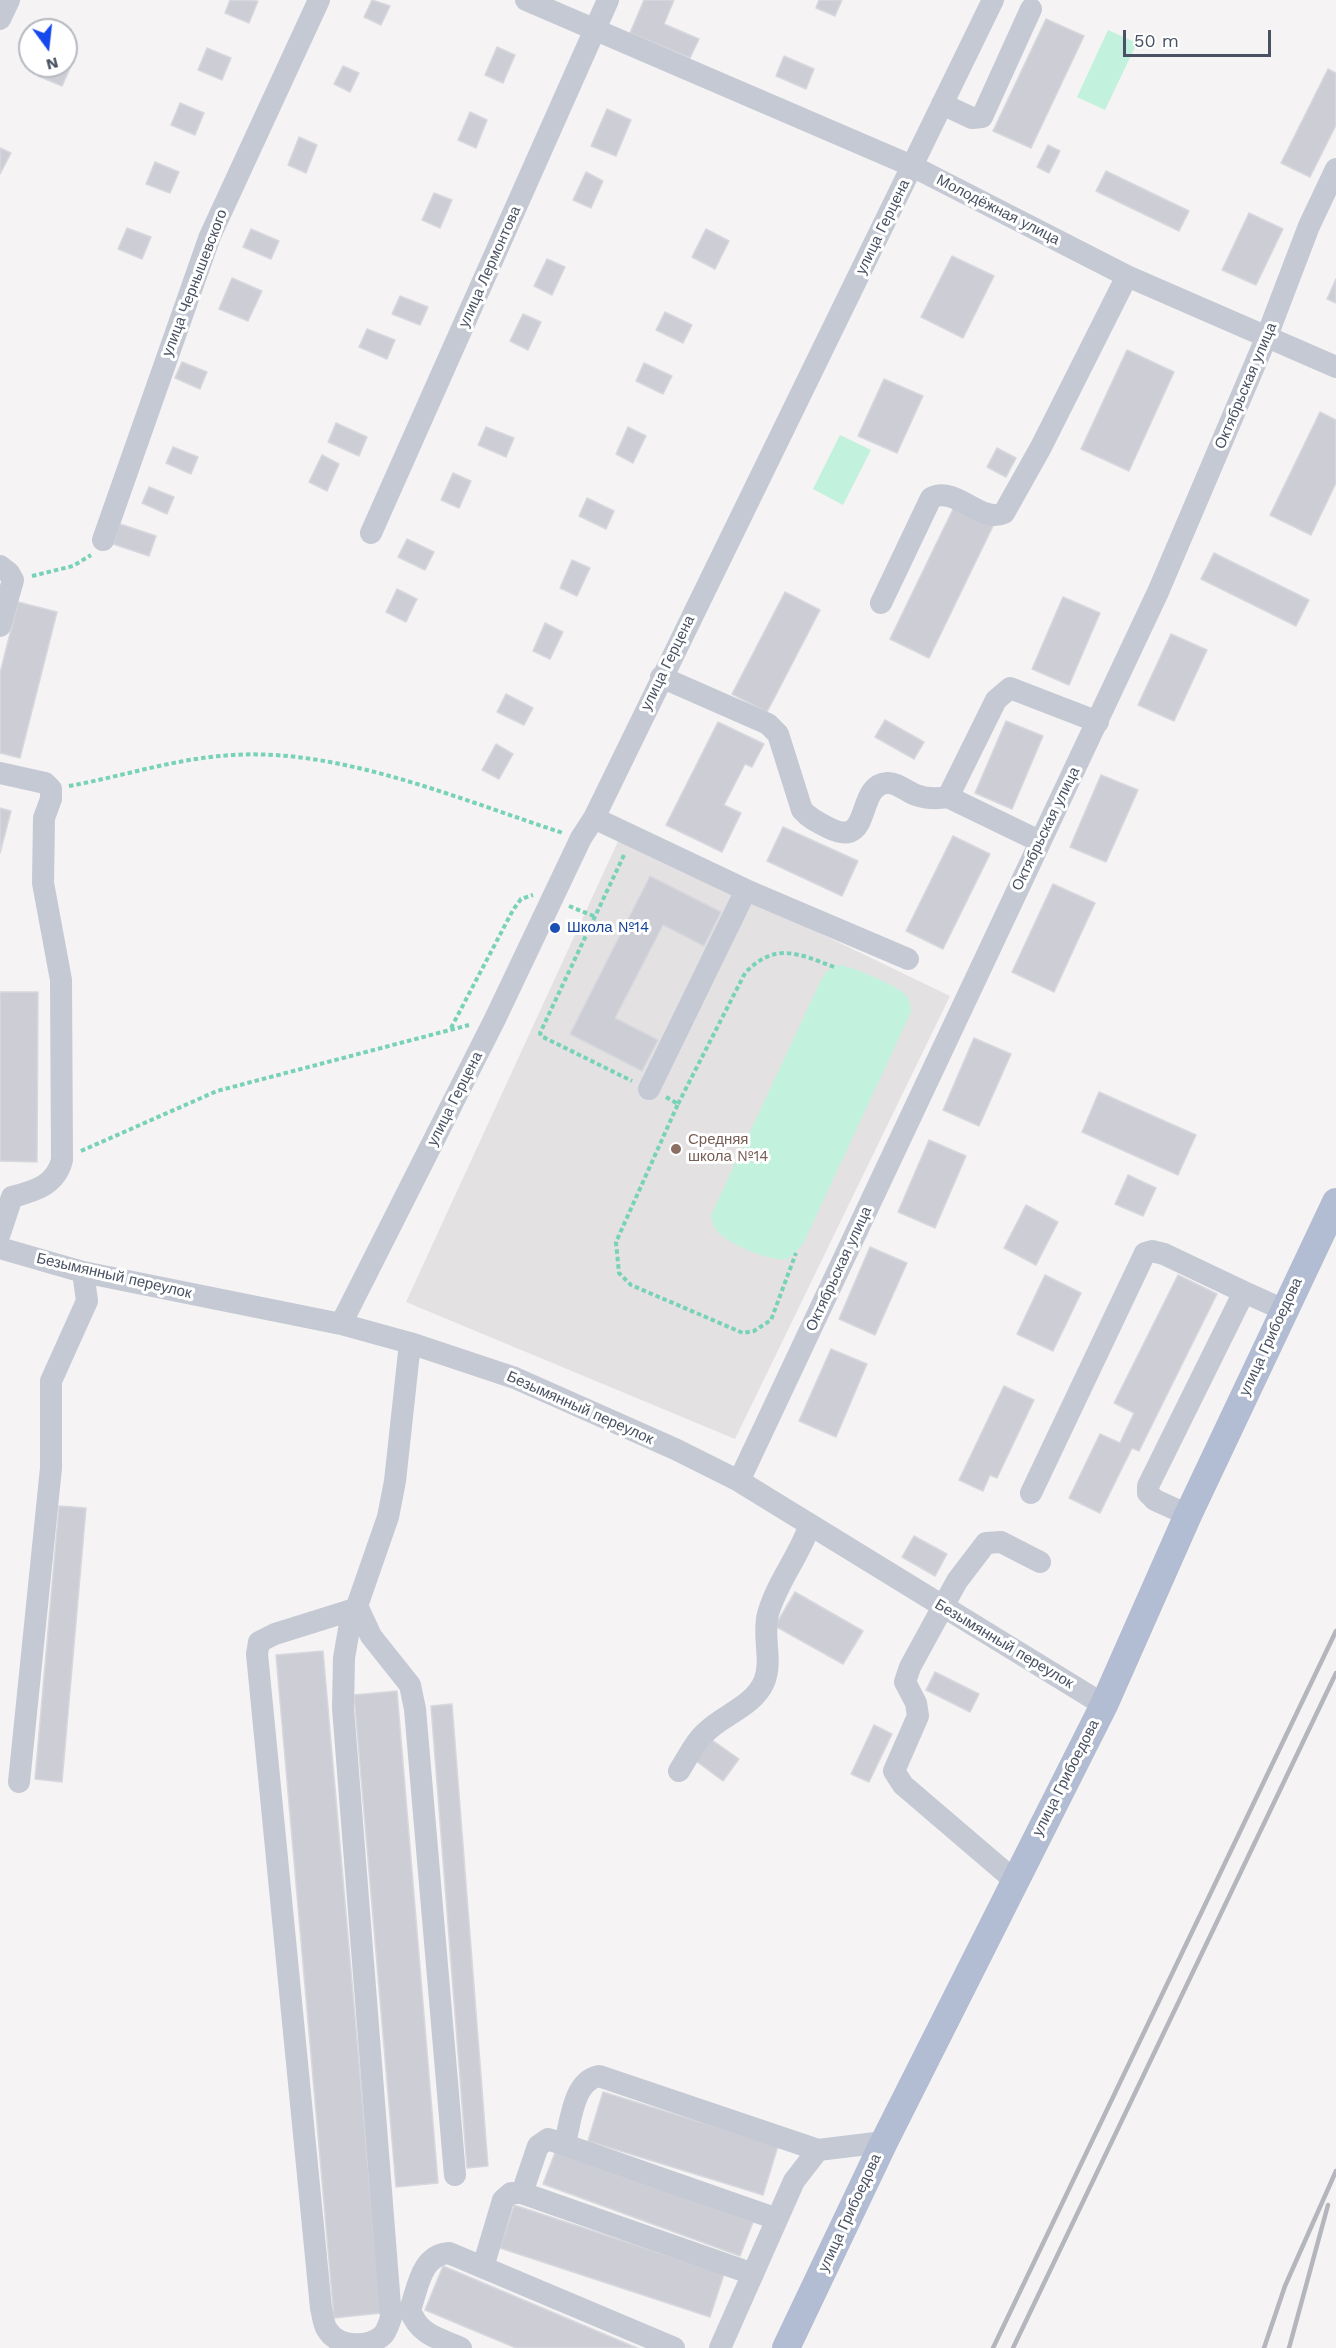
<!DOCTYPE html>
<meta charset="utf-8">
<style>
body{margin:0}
#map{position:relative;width:1336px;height:2348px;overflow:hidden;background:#f5f3f3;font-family:"Work Sans",sans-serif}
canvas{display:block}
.north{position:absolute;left:18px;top:18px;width:60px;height:60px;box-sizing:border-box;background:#fff;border:2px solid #b6b9c0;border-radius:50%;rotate:165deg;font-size:16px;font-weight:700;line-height:24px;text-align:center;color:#495162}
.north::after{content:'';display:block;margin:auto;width:21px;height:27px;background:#1548ed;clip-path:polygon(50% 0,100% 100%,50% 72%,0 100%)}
.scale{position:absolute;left:1123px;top:30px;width:148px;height:27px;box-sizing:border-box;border:3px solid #495162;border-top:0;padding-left:8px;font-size:18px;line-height:21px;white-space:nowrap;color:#495162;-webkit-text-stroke:4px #fff;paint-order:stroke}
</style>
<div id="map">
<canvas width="1336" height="2348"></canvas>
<div class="north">N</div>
<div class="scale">50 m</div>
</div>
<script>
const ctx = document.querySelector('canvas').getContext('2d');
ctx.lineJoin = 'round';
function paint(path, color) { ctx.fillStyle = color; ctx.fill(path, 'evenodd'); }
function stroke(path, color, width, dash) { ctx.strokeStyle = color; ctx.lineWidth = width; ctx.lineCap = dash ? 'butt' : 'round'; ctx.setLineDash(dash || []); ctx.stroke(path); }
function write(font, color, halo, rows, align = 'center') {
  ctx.font = font + ' "Work Sans",sans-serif'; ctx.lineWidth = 6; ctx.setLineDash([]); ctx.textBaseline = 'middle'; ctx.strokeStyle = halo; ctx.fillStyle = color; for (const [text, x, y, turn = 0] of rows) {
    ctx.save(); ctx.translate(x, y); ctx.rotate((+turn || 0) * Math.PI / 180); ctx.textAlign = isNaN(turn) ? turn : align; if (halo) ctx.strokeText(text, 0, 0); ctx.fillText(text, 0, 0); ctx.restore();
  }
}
const education = new Path2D(`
 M620 837 950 996 735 1439 406 1302Z`);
const green = new Path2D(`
 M1108 30 1137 43 1105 110 1077 97Z
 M840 435 871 450 843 505 813 489Z
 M838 965C850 965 895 985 905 994 910 999 910 1005 911 1012L803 1244 788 1259C771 1262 730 1245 718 1232 713 1227 712 1222 711 1215L822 978 827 971Z`);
const building = new Path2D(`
 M230 0 258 1 249 23 225 13Z
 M372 0 390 6 381 25 364 17Z
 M644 0H674L664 24 699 39 690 58 630 33Z
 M819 0H842L835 16 816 8Z
 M1046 19 1084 36 1031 148 993 131Z
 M497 47 515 55 503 83 485 75Z
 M207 48 231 58 222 80 198 70Z
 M66 54 75 57 62 86 38 76 42 66H66Z
 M784 56 814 69 806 89 776 76Z
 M343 66 359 73 350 92 334 84Z
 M1328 69 1336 73V125L1310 177 1281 163Z
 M180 103 204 113 195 135 171 125Z
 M607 109 631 120 616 156 591 146Z
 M470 112 487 120 476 148 458 140Z
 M299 137 317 145 306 173 288 165Z
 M1048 145 1060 151 1049 173 1037 167Z
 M0 148 11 153 0 174Z
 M155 162 179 172 170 193 146 184Z
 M1106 171 1189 211 1179 231 1096 191Z
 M586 172 603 181 591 208 573 200Z
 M434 193 452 200 440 228 422 220Z
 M1249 213 1283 229 1256 285 1222 270Z
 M127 228 151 237 142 259 118 249Z
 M251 229 279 241 271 259 243 247Z
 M706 229 729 241 715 269 692 257Z
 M952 256 994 276 963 338 921 317Z
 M547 259 565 267 552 295 534 286Z
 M232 278 262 291 248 321 219 309Z
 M1336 279V303L1327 299Z
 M400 296 428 307 420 325 392 314Z
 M665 312 692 325 683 343 656 330Z
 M523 314 541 322 528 350 510 341Z
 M367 329 395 340 387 359 359 347Z
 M1127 350 1174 372 1129 471 1081 449Z
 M182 362 207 372 200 389 175 378Z
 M644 363 672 376 663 394 636 381Z
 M884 379 923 396 897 453 858 436Z
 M1320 412 1336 420V483L1311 535 1270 515Z
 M336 423 367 437 359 456 328 442Z
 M486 427 514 438 506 457 478 445Z
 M628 427 646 436 633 463 616 454Z
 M173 447 198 457 191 474 166 463Z
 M997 448 1016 458 1006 477 987 467Z
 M322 455 339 464 327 491 309 482Z
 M453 473 471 481 459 508 441 500Z
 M149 487 174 497 167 514 142 503Z
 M587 498 614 511 606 529 579 516Z
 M956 503 995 522 929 658 890 639Z
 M120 524 156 536 149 556 113 544Z
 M407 539 434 552 425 570 398 557Z
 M1214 553 1309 600 1296 626 1201 579Z
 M572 560 590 568 577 596 560 588Z
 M397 589 417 599 406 622 386 612Z
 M785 592 820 610 767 712 732 694Z
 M1063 597 1100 613 1069 685 1032 669Z
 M18 602 57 612 20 758 0 753V673Z
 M545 623 563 632 550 659 533 651Z
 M1171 634 1207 650 1174 721 1138 705Z
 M506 694 533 708 524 725 497 712Z
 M885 720 924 742 914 759 875 737Z
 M1006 721 1043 736 1012 809 975 793Z
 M718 722 764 744 752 767 745 764 724 805 741 813 722 852 666 825Z
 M496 744 513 754 499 779 482 770Z
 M1101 775 1138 790 1106 862 1070 847Z
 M0 808 11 811 0 853Z
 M783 827 858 861 842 896 767 861Z
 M953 836 990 854 943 949 906 931Z
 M650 876 721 912 704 946 663 925 615 1018 658 1040 642 1071 570 1034Z
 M1053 884 1095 903 1054 992 1012 972Z
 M0 992H38L37 1162 0 1161Z
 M974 1038 1011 1054 979 1126 943 1110Z
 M1099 1092 1196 1135 1178 1175 1082 1132Z
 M929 1140 966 1156 935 1228 898 1212Z
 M1128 1175 1156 1188 1143 1216 1115 1204Z
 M1026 1205 1058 1222 1036 1265 1004 1248Z
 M870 1247 907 1263 875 1335 839 1319Z
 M1045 1275 1081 1293 1053 1351 1017 1334Z
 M1178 1275 1217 1294 1139 1451 1132 1448 1100 1513 1069 1498 1100 1434 1120 1443 1134 1413 1114 1403Z
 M831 1349 867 1364 836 1437 799 1421Z
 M1004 1386 1034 1400 997 1478 990 1475 983 1491 959 1480Z
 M59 1506 86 1508 62 1782 35 1779Z
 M914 1536 947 1554 935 1576 902 1557Z
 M795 1592 863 1631 843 1664 775 1626Z
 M323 1651 381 2313 334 2318 276 1655Z
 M935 1672 979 1694 970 1712 926 1690Z
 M397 1691 438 2183 396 2187 354 1695Z
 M452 1704 488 2166 467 2168 431 1706Z
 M874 1725 892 1734 869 1782 851 1774Z
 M712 1740 739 1759 723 1781 696 1761Z
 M603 2092 778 2146 763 2195 588 2141Z
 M556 2150 753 2222 740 2256 543 2184Z
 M514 2205 724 2274 710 2317 500 2248Z
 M443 2266 637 2348H516L425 2310Z`);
const path = new Path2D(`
 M32 576 73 566 91 555
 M69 786C124 776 177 758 233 755 341 748 461 800 563 833
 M624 855 540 1033 541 1036 632 1081
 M569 906 596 917
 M451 1028 513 910 521 899 533 895
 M666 1097 678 1104 616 1242 619 1273 631 1285 743 1333 754 1331 771 1320 796 1253
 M678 1104 745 973C775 942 797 953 834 967
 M81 1151 217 1091 469 1025`);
const minor = new Path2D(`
 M526 0 912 166 1127 276 1336 367
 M0 19 9 0
 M942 104 972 118 982 117 1031 9
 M371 533 608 0
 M103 540 210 236 319 0
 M0 566 9 573 13 580 0 626
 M881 603 931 498C956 485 980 524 1004 513L1041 447 1127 276
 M661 677 768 724 778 734 802 810C810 819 819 823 829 828 873 850 855 785 887 783 897 782 907 792 916 795 927 799 937 799 948 797L996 700 1010 688 1098 722
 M0 773 45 783 51 789V799L44 818 43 883 61 980 62 1160C56 1185 35 1191 12 1197L0 1233
 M948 797 1039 841
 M594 818 746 890 908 959
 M649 1089 746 890
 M0 1248 83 1272 341 1324 410 1343 515 1378 675 1449 739 1481 1104 1705
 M341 1324 495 1019 581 838 594 818 993 0
 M410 1343 395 1481 388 1517 349 1629 344 1658 343 1708 391 2318C389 2323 387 2331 383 2335 369 2348 339 2348 328 2331 323 2325 323 2315 321 2308L257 1654 259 1642 275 1634 358 1608 371 1636 410 1685 415 1709 455 2175
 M739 1481 1158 592 1267 336 1309 226 1336 169
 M1031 1493 1145 1253 1152 1251 1164 1254 1244 1292
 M1188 1515 1155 1500 1148 1493V1486L1244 1292 1284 1310
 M679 1771C687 1759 694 1743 705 1733 722 1715 753 1707 764 1682 773 1661 762 1636 768 1614 777 1582 798 1558 809 1527
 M19 1782 51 1468V1381L87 1301 83 1272
 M1014 1880 903 1785 894 1771 918 1716 916 1703 905 1682 910 1667 957 1581 986 1543 1001 1542 1040 1562
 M565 2143C571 2121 573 2081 599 2076L818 2150
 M522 2193 538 2146 548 2139 777 2219
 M483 2267 503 2200 511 2193H522L753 2274
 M461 2348C438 2338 419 2335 410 2310 418 2287 421 2255 449 2253L674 2348
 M720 2348 794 2181 818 2150 884 2142`);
const major = new Path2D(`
 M786 2348 884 2142 1104 1705 1188 1515 1336 1202`);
const rail = new Path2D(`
 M993 2348 1336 1631
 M1013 2348 1336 1673
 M1264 2348 1285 2286 1336 2171
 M1289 2348 1328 2205`);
const markers = [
 [555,928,6,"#1a4fb4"],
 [676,1149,6,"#8d6e63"]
];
const streetNames = [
 ["Молодёжная улица",998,210,27],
 ["улица Герцена",883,227,-64],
 ["улица Лермонтова",490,267,-66],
 ["улица Чернышевского",195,283,-69],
 ["Октябрьская улица",1246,386,-67],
 ["улица Герцена",668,663,-64],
 ["Октябрьская улица",1046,829,-64],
 ["улица Герцена",455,1099,-63],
 ["Октябрьская улица",839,1269,-65],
 ["Безымянный переулок",114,1276,13],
 ["улица Грибоедова",1271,1337,-65],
 ["Безымянный переулок",580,1408,24],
 ["Безымянный переулок",1004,1644,31],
 ["улица Грибоедова",1066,1778,-63],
 ["улица Грибоедова",850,2213,-65]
];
const transitNames = [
 ["Школа №14",567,928]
];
const educationNames = [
 ["Средняя",688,1140],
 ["школа №14",688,1157]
];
paint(education, '#e3e1e2');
paint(green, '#c2f2de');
paint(building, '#cdced5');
stroke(building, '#d7d7de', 1.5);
stroke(path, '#78d2b8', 4, [4.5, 3]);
stroke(minor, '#c4c9d4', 22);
stroke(major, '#b2bcd2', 28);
stroke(rail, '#b5b6bd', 4.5);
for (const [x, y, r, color] of markers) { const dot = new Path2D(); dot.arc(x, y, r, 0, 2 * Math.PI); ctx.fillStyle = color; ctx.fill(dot); stroke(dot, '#fff', 2); }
write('15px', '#495162', '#fff', streetNames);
write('15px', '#164399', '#fff', transitNames, 'left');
write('15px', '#785e54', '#fff', educationNames, 'left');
</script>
